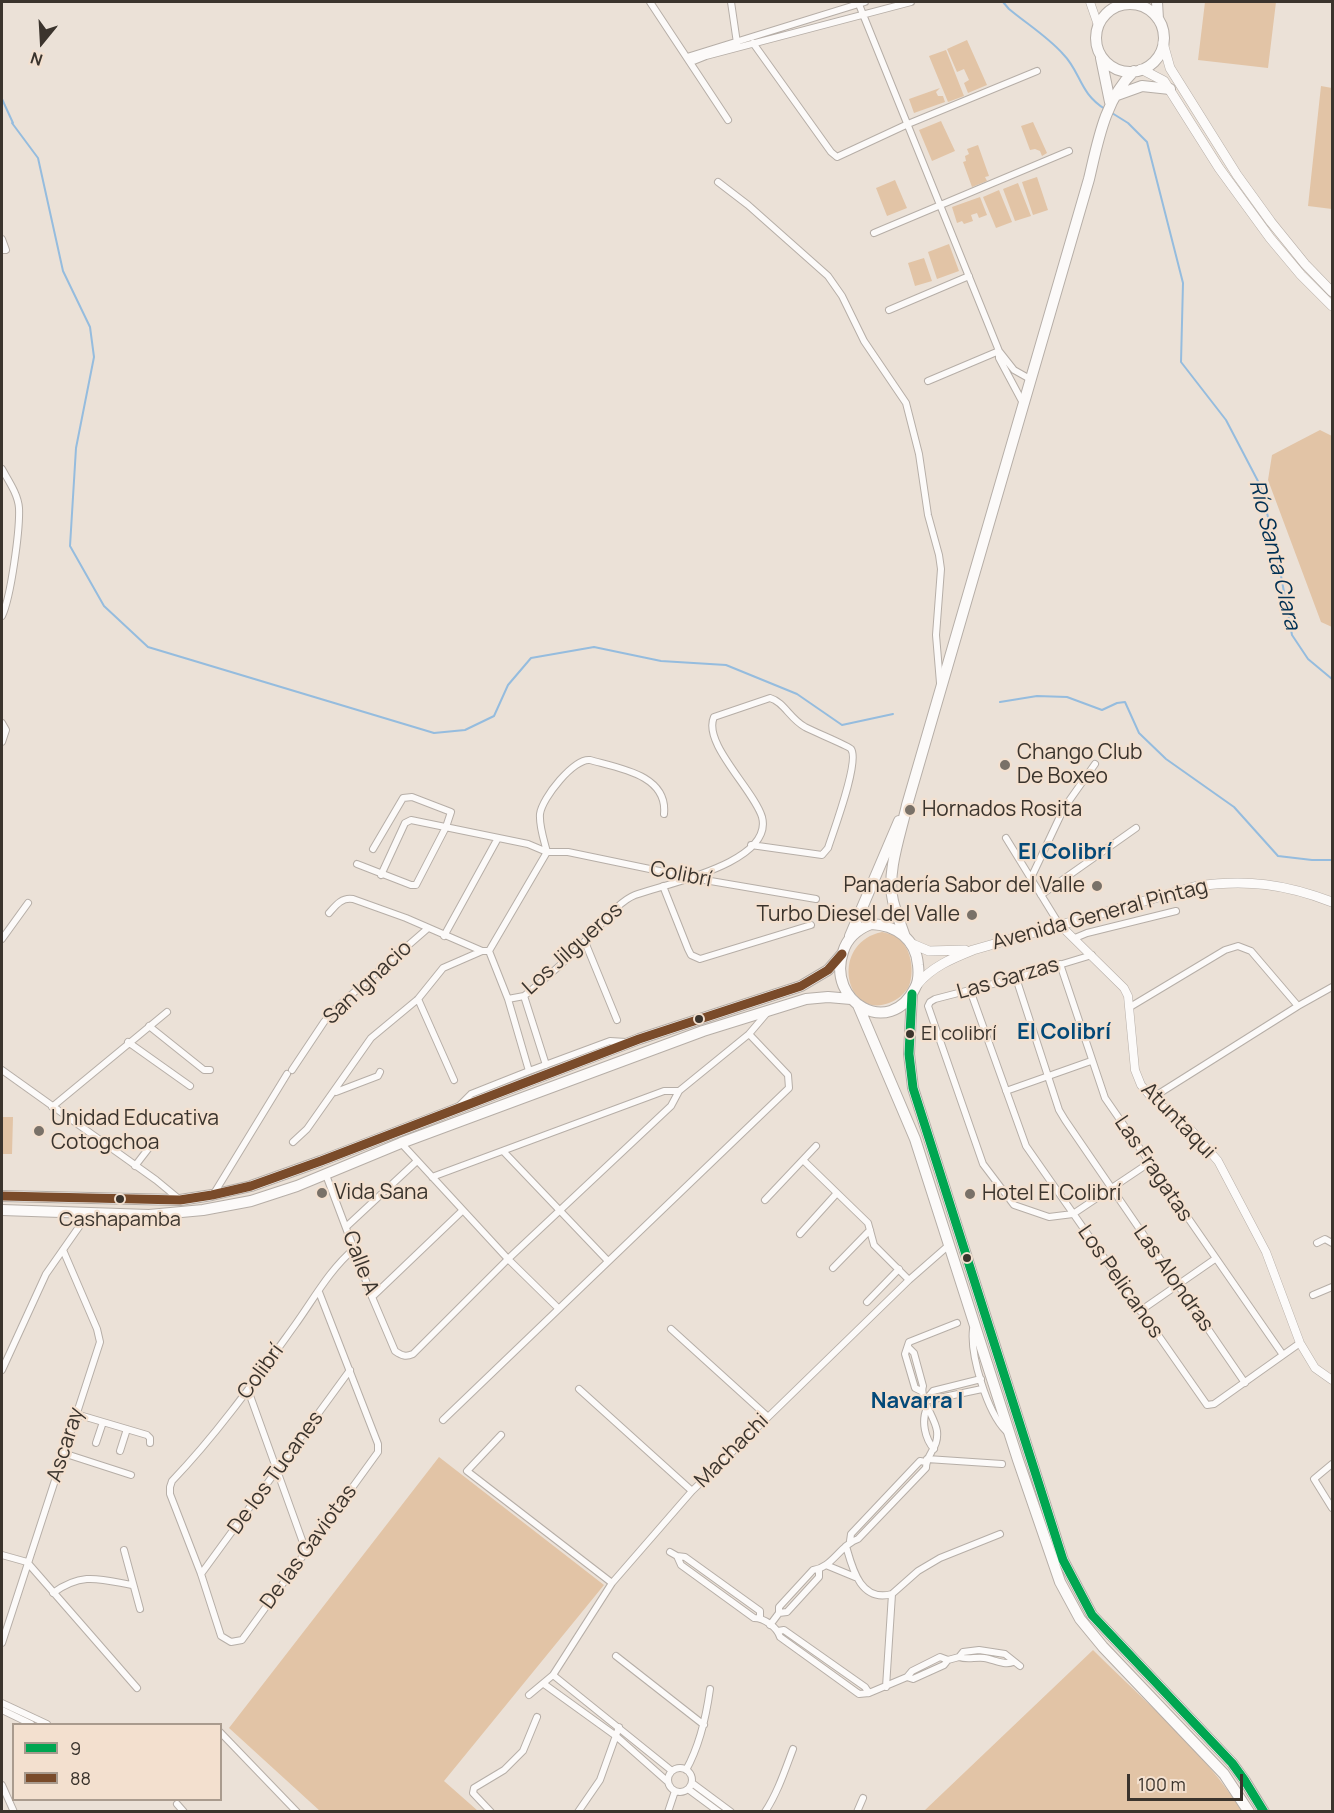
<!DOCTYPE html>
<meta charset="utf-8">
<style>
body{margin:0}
#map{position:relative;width:1334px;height:1813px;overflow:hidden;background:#ebe1d7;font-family:Manrope,sans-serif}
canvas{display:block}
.frame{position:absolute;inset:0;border:3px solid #3b342d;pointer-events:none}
.legend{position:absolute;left:12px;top:1723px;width:210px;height:78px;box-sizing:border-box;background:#f3e0cf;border:2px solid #a99b8e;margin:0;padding:8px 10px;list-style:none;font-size:18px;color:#3b342d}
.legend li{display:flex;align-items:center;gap:12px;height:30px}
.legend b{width:30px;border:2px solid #a99b8e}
.north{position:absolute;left:12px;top:12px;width:60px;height:60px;-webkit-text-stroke:4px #f3e0cf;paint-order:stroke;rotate:198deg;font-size:16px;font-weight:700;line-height:24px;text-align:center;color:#3b342d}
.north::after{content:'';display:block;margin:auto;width:21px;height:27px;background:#3b342d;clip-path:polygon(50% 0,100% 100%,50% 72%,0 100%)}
.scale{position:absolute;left:1127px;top:1774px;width:116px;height:27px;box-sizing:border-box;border:3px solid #3b342d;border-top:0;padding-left:8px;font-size:18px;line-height:21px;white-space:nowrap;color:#3b342d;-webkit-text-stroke:4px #f3e0cf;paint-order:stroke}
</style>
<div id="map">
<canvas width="1334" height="1813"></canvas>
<div class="frame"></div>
<ul class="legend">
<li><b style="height:8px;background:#00a651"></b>9</li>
<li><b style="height:8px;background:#7a4b2a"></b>88</li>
</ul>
<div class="north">N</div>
<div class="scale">100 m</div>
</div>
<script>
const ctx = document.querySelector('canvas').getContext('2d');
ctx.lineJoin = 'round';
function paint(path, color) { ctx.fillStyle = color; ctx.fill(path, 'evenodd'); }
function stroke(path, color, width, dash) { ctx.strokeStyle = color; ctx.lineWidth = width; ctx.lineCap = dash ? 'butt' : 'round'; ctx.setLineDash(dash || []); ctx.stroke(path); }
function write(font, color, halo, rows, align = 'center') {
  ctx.font = font + ' Manrope,sans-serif'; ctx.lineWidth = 4.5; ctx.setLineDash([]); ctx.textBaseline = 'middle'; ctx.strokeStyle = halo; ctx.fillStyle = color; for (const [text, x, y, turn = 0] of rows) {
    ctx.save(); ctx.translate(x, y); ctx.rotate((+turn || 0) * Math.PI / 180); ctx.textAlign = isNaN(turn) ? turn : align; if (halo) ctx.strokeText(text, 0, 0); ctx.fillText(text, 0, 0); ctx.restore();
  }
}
const green = new Path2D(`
 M1205 2H1276L1268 68 1198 60Z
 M967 40 987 85 968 93 964 83 969 80 964 69 957 72 947 49Z
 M946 50 964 96 948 102 929 56Z
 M1321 86 1332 88V209L1308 206Z
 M940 88 936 92 938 96H943L945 102 914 113 909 99Z
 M941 121 955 151 932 161 919 130Z
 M1033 122 1047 153 1042 156 1040 151 1035 149 1030 150 1021 126Z
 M978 145 989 176 985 177 987 181 972 187 963 162 966 161 965 156 969 154 967 149Z
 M1037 177 1048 210 1033 215 1022 182Z
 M895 180 907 208 887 216 876 188Z
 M1018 183 1031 216 1015 221 1003 189Z
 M999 190 1012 222 996 228 983 197Z
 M980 197 987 215 979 218 977 213 971 215 973 221 964 224 962 221 957 223 952 207Z
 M949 244 959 271 937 279 928 252Z
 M924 258 932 281 915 286 908 263Z
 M1320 430 1332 436V627L1321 622 1268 480 1272 455Z
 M882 932C886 933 891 934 895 936 911 945 915 970 909 986 905 994 897 1000 889 1003 845 1020 829 943 882 932Z
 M2 1117H13L12 1154H2Z
 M439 1457 604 1585 444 1781 478 1811H320L229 1728Z
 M1093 1650C1144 1701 1203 1750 1242 1811H924Z`);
const stream = new Path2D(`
 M1003 2 1009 9C1027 24 1048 37 1063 54 1081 72 1079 93 1105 109
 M2 99 13 123
 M1112 113 1128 123 1147 142 1183 283 1181 362 1226 420 1260 485 1276 549 1292 635 1308 659 1332 679
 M12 123 38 158 63 271 90 327 94 357 76 448 70 546 104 606 148 647 434 733 465 730 494 716 508 685 531 658 594 647 661 661 726 665 797 694 842 725 893 714
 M1000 702 1037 696 1067 697 1102 710 1117 703 1125 702 1139 733 1166 759 1234 807 1278 856 1312 860H1332`);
const minor = new Path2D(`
 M650 2 728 120
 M731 2 737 43
 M858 2 999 351V358L1023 403
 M753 43 831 152 837 157 908 124 1037 71
 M687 57 865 2
 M691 62 706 56 911 2
 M718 182 748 205 828 276 842 296 864 341 906 403 919 454 928 515 939 555 941 569 936 635 940 683
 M874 233 1069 151
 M2 239 6 250H2
 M889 310 969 276
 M999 351 1014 370 1030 379
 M928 381 999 351
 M2 469C8 480 18 494 19 508 20 529 11 597 2 616
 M2 723 6 730 2 742
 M1006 838 1059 924
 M357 864 411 885H416L446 827 451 812 412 797 403 798 373 849
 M381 875 405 823 411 820 528 844 547 852H568L693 878 816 899
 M1031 878 1064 808 1095 764
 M663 886 688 949 691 955 700 959 811 925
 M1041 895 1136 828
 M329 913C336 905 342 897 353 899L406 918 482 951
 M444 936 498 838
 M1075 938 1087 933 1176 911
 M2 939 28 903
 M585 942 617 1020
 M489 951 547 852C544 840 539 826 540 814 542 798 574 758 590 760 619 768 668 775 664 814
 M489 951 508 999 529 1071
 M1092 955 1016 978 935 999 930 1002 928 1006 983 1164 1014 1205 1049 1217 1073 1214 1149 1163
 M1060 964 1105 1098 1283 1355
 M1016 978 1059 1110 1065 1120 1245 1383
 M970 990 1026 1146 1207 1405 1214 1404 1300 1343
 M524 996 546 1065
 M418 999 454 1080
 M508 999 524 996C545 979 566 961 585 941 599 928 617 902 635 895 665 884 774 863 762 817 754 790 702 743 714 717L770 698C784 702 790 719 805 727 812 731 849 746 851 749 860 761 833 832 828 848L822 855 751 845
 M1130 1007 1225 950 1238 946 1251 951 1298 1006
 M149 1026 204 1070H210
 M128 1042 190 1086
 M2 1070 156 1180 179 1199
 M292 1070 324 1022 336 1008 427 929
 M1006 1091 1091 1061
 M336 1092 378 1076 380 1072
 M1152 1098 1298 1006 1332 987
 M459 1106 471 1094 529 1071 610 1041 626 1042
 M52 1107 167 1012
 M293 1142 307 1129 371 1038 418 999 443 968 482 951H489
 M401 1143 508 1259 559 1309
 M503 1151 608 1261
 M803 1160 868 1223 874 1245 909 1280
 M135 1166 155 1140
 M326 1175 372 1297 395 1351C402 1356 406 1357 413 1354L508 1259 671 1106 679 1091 749 1034 766 1014
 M432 1177 664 1091H679
 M213 1195 287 1074
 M765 1200 816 1146
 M346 1227 417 1161
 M800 1234 837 1193
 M1317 1243 1325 1239 1332 1243
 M833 1268 870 1230
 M319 1292 378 1444V1452L242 1640 231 1642 221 1636 201 1574 170 1494V1487L172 1481C218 1433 256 1379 295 1325 313 1300 330 1269 354 1249
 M1313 1295 1332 1287
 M372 1297 462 1211
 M867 1302 899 1269
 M1140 1311 1215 1259
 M671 1329 767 1416
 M973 1329C970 1355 987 1412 1006 1431
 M2 1370 46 1274 88 1214
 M579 1389 692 1491
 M248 1390 306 1551
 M921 1391 915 1388 905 1354 909 1342 957 1323
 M925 1401 933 1391 981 1379
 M925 1401 982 1389
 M927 1408C921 1421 925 1439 934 1449
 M76 1414 147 1435 150 1438V1443
 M443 1420 789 1088 788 1075 749 1034
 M501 1435 467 1471 612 1583
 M96 1443 103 1422
 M120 1451 127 1429
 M63 1453 131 1475
 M927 1459 1002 1464
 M1332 1464 1314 1479 1332 1508
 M850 1541 851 1534 920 1461 926 1462
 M846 1546C852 1567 860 1603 892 1594
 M124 1550 140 1609
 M670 1552 677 1556 681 1565 754 1618C764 1618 777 1627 780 1637L859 1694 869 1693 907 1677 912 1671 940 1657 948 1660
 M2 1555 27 1562 137 1688
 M677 1556 685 1557 760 1611V1618
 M826 1565 855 1577
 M201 1574 350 1370
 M53 1593C82 1572 99 1579 132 1585
 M779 1613 787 1612 819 1577V1570
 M770 1625 779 1613V1607L813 1570C832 1568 840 1545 858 1539L926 1468C926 1453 939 1449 937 1431 935 1417 919 1398 923 1386L914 1353 908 1347
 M778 1631 784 1630 865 1687 869 1693
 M2 1643 100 1342 97 1329 63 1250
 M616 1656 704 1725
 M959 1657C967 1660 975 1657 984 1658 993 1659 1004 1666 1013 1662
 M553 1675 672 1771
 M907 1677 913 1679 944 1665 948 1660 959 1657 963 1652 979 1650 1005 1654 1020 1666
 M544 1684 616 1736 668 1782
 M886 1687 892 1594 918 1571 940 1558 1000 1534
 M529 1695 553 1675 612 1583 692 1491 909 1280 949 1245
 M2 1703 47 1724
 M2 1710 31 1724
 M220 1732 297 1812
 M668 1780a12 12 0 1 1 24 0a12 12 0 1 1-24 0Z
 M686 1770C700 1745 706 1718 710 1689
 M692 1783 731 1812
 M2 1785 14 1812
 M688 1789 719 1812
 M177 1804 184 1812
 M491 1812 473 1793 474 1788 504 1770 523 1751 537 1717
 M578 1812 600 1780 619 1727
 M668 1812 675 1791
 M765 1812C778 1792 785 1770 793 1749
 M857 1812 863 1798`);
const tertiary = new Path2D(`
 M1090 2 1098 25
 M1117 2 1122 5
 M1059 924 1124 988 1128 996 1135 1070 1141 1085 1152 1098 1191 1130 1218 1161 1266 1252 1300 1343 1315 1368 1332 1380`);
const secondary = new Path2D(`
 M1163 43 1170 68 1237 175 1271 222 1305 264 1332 292
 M1141 69 1164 81 1219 168 1270 238 1301 275 1332 306
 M910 943 929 951 965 950
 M917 985C931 967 953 958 973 950L1197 886C1247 879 1285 884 1332 902`);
const trunk = new Path2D(`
 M1157 2 1158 19
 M1096 38a34 34 0 1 1 68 0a34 34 0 1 1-68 0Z
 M1101 58 1110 102
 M1117 95 1142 86 1170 89
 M871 924C896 925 916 939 918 965 919 973 919 981 915 988 890 1039 826 1002 843 952 847 938 858 929 871 924Z
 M850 936 899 821
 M905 937C901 925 896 913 893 901 886 873 901 833 907 805L1089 179C1098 141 1105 99 1134 71
 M912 994 909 1054 913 1088 1063 1560 1092 1615 1232 1763 1245 1781 1264 1812
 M858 1005 915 1139 1018 1460 1060 1582 1080 1619 1103 1647 1224 1774 1249 1812
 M2 1196 180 1200 212 1195 251 1186 321 1161 639 1039 801 986 828 970 842 954
 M2 1210 149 1215 203 1210 251 1201 297 1186 401 1143 703 1031 806 999 828 997 851 999`);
const bus1 = new Path2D(`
 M912 994 909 1054 913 1088 1063 1560 1092 1615 1232 1763 1245 1781 1264 1812`);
const bus2 = new Path2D(`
 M2 1196 180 1200 212 1195 251 1186 321 1161 639 1039 801 986 828 970 842 954`);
const markers = [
 [1005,765,6,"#797168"],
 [910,810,6,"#797168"],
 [1097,886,6,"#797168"],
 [972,915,6,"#797168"],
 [699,1019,5,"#3b342d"],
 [910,1034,5,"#3b342d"],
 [39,1131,6,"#797168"],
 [322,1193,6,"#797168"],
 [970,1194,6,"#797168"],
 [120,1199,5,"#3b342d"],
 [967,1258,5,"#3b342d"]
];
const busNames = [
 ["El colibrí",921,1034],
 ["Cashapamba",120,1220,"center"]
];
const poiNames = [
 ["Chango Club",1017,753],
 ["De Boxeo",1017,777],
 ["Hornados Rosita",922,810],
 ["Panadería Sabor del Valle",1085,886,"right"],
 ["Turbo Diesel del Valle",960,915,"right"],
 ["Unidad Educativa",51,1119],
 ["Cotogchoa",51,1143],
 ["Vida Sana",334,1193],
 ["Hotel El Colibrí",982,1194]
];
const streetNames = [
 ["Colibrí",681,875,11],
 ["Avenida General Pintag",1100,915,-15],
 ["Los Jilgueros",573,949,-42],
 ["Las Garzas",1008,979,-16],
 ["San Ignacio",368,983,-43],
 ["Atuntaqui",1178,1121,46],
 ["Las Fragatas",1153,1169,56],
 ["Calle A",360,1263,69],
 ["Las Alondras",1173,1279,55],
 ["Los Pelicanos",1120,1282,55],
 ["Colibrí",261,1372,-54],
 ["Ascaray",66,1445,-72],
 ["Machachi",732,1451,-45],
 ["De los Tucanes",276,1473,-54],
 ["De las Gaviotas",309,1547,-54]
];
const waterNames = [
 ["Río Santa Clara",1274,555,76]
];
const neighbourhoodNames = [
 ["El Colibrí",1065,853],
 ["El Colibrí",1064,1033],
 ["Navarra I",917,1402]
];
paint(green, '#e2c4a6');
stroke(stream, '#95bcde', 2);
stroke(minor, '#b6aea7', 8);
stroke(tertiary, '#b6aea7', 9);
stroke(secondary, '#b6aea7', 10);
stroke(trunk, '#b6aea7', 12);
stroke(minor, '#fcfaf9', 6);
stroke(tertiary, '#fcfaf9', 8);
stroke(secondary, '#fcfaf9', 9);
stroke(trunk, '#fcfaf9', 10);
stroke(bus1, '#00a651', 9);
stroke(bus2, '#7a4b2a', 9);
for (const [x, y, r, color] of markers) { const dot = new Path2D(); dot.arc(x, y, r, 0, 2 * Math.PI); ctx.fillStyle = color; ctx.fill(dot); stroke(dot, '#f3e0cf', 2); }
write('20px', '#3b342d', '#f3e0cf', busNames, 'left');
write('21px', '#3b342d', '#f3e0cf', poiNames, 'left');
write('21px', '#3b342d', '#f3e0cf', streetNames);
write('italic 22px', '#023154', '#f3e0cf', waterNames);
write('bold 22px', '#044978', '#f3e0cf', neighbourhoodNames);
</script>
